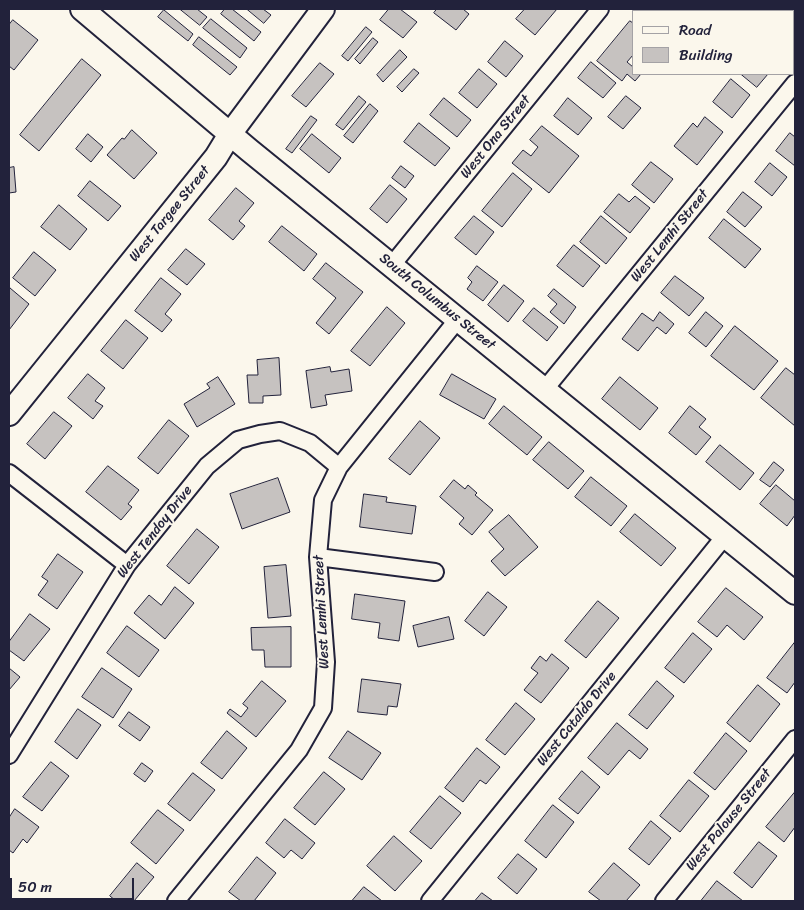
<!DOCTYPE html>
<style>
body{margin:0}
#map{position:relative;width:804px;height:910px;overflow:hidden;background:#fbf7ec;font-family:Sriracha,sans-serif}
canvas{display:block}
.frame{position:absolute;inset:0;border:10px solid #22223b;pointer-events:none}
.legend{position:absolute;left:632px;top:10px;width:162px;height:65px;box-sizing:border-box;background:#fbf7ec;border:1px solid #a4a2a5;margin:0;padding:6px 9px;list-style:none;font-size:15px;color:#22223b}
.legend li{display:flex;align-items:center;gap:10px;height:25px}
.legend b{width:25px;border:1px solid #a4a2a5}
.scale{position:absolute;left:10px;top:878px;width:124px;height:22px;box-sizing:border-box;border:2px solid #22223b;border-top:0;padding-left:6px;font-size:15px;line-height:18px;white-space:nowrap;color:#22223b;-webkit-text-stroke:4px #fbf7ec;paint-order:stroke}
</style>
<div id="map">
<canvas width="804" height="910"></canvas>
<div class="frame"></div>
<ul class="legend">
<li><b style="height:6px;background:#fbf7ec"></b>Road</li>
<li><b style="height:14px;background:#c6c2c0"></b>Building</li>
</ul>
<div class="scale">50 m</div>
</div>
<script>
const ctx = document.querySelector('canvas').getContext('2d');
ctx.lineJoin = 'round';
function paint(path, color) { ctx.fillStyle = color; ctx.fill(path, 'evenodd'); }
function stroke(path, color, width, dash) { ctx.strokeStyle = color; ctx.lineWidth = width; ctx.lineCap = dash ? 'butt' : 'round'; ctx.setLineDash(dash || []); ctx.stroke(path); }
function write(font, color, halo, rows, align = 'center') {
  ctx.font = font + ' Sriracha,sans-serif'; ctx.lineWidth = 4; ctx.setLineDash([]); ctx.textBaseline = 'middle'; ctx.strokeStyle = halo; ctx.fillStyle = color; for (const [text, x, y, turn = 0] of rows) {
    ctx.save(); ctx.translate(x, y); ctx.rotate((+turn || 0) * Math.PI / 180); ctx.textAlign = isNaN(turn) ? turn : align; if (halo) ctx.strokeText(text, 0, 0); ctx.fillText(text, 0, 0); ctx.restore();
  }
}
const building = new Path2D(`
 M180 9H197L207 17 200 25Z
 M225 9H232L261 32 254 41 221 14Z
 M247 9H263L271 15 264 23Z
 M389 9H400L417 22 403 38 380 20Z
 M437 9H463L469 14 456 30 434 13Z
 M525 9H557L535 35 516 19Z
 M688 9H706L709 11H686Z
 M793 9H795V24L793 22V11H791Z
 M164 10 193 34 188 41 158 17Z
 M211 19 247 48 240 58 203 28Z
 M13 20 38 40 14 70 9 66V25Z
 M630 21 633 23V55L627 62 633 67V74H641L635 81 627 74 622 81 597 61Z
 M366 27 372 32 348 61 342 56Z
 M199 37 237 67 230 75 193 45Z
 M373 38 378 42 360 64 355 59Z
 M505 41 523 56 506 77 488 62Z
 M400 50 407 57 383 82 377 75Z
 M82 59 101 75 39 151 20 135Z
 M591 62 616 83 603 98 578 78Z
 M320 63 334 74 306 107 292 96Z
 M414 69 419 73 402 92 397 87Z
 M479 69 497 84 477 108 459 93Z
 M741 74H768L757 87Z
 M731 79 750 95 732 118 713 102Z
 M359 96 366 102 343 130 336 125Z
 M626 96 641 108 623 129 608 117Z
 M444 98 471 120 457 137 430 115Z
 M568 98 592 118 578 135 554 116Z
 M370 104 378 111 353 143 344 136Z
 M311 116 317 120 292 153 286 149Z
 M705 117 723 132 697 165 674 146 693 123 697 127Z
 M419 123 450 148 435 166 404 142Z
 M542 126 579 156 549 193 512 163 523 150 531 156 538 147 530 140Z
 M132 130 157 153 134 179 107 155 122 138 124 139Z
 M790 133 795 137V166L776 151Z
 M88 134 103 147 91 162 76 149Z
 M312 134 341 158 329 173 300 149Z
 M651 162 673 179 654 203 632 185Z
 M770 163 787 177 772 196 755 182Z
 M401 166 414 176 405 188 392 178Z
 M14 167 16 192 9 193V168Z
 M513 173 532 189 502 227 482 211Z
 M90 181 121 206 108 221 78 196Z
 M390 185 407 199 387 223 370 209Z
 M236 188 254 203 239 221 245 226 233 240 209 220Z
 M743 192 762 207 745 227 727 212Z
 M619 194 629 202 635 196 650 208 630 233 604 212Z
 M59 205 87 229 70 250 41 227Z
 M474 216 494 232 476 255 455 238Z
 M601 216 627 238 606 264 580 242Z
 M724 219 761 249 745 268 709 238Z
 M282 226 317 254 304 271 269 242Z
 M574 245 600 266 583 287 557 266Z
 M186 249 205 264 187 285 168 270Z
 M34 252 56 270 35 296 13 278Z
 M326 263 363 292 329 334 316 323 336 298 313 279Z
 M477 266 498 282 483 301 467 289 472 282 468 278Z
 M675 276 704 298 689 316 661 293Z
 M161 278 181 294 165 314 172 320 162 332 135 311Z
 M504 285 524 301 508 322 488 305Z
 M10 288 29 304 9 330V289Z
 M554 289 576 307 564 324 550 312 557 304 548 296Z
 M387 307 405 323 370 366 351 351Z
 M534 308 558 327 547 341 523 321Z
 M660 312 674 324 666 334 657 327 638 351 622 339 642 313 653 321Z
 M706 312 723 326 706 347 689 333Z
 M126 320 148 338 123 369 101 351Z
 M735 326 778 361 754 390 711 356Z
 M279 358 281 395 263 396V403H249L247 375H258L257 360Z
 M330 367 331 372 349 369 352 391 325 395 327 405 311 408 306 371Z
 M786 368 795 375V426L761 398Z
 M88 374 105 388 95 401 103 406 93 419 68 398Z
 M452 374 496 399 484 419 440 395Z
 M218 377 235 404 197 427 184 404 210 388 207 384Z
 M620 377 658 408 640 430 602 399Z
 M504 406 542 437 527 455 489 424Z
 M690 406 706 419 699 427 711 437 696 455 669 433Z
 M54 412 72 426 45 459 27 444Z
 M169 420 189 436 158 474 138 458Z
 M420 421 440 438 410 475 389 459Z
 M549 442 584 471 568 489 533 460Z
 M720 445 754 473 740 490 706 462Z
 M774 462 784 470 770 487 760 480Z
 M108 466 139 490 128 504 132 507 121 520 86 492Z
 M591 477 627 506 611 526 575 497Z
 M278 478 290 512 242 529 230 494Z
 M454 480 465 489 468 485 477 493 475 495 493 510 472 535 459 524 464 518 440 497Z
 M776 485 795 501V515L787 526 760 504Z
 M364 494 387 497 386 502 416 506 412 534 360 527Z
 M635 514 676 548 661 566 620 532Z
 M509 515 538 547 505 576 491 561 504 549 489 532Z
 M197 529 219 547 189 584 167 566Z
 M58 554 83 572 57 609 38 595 48 581 42 577Z
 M286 565 291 616 268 618 264 567Z
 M175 587 194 603 165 639 134 613 149 595 161 605Z
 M726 588 763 617 744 640 727 625 717 637 698 622Z
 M488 592 507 607 484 636 465 621Z
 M355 594 405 601 399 641 378 638 380 623 352 619Z
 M598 601 619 618 586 658 565 641Z
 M30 614 50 629 24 661 9 650V642Z
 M449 617 454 639 418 647 413 626Z
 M127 626 159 650 139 677 107 653Z
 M291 627V667H265L264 650H252L251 628Z
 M693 633 712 649 684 683 665 668Z
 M795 642V682L787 693 767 678Z
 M552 654 569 668 541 703 524 690 538 673 531 668 540 656 546 661Z
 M9 668 20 677 9 690Z
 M102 668 132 689 113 718 82 697Z
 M362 679 401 684 397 707 388 706 387 715 358 712Z
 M262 681 286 701 256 737 227 713 230 709 241 717 248 708 243 704Z
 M657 681 674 696 647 729 629 715Z
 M758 685 780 704 750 742 727 723Z
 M516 703 535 719 505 755 486 740Z
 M78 709 101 725 77 759 55 742Z
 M129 712 150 727 140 741 119 726Z
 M617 723 648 749 640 759 629 750 608 775 588 758Z
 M227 731 247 748 222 779 201 763Z
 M348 731 381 753 362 780 329 758Z
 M726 733 747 751 715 790 694 773Z
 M477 748 500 767 486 784 480 780 463 802 445 788Z
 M51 762 69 776 42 811 23 797Z
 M142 763 153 771 145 782 134 774Z
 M582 771 600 787 578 814 559 799Z
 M324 772 345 789 315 825 294 808Z
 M193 773 215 790 190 821 168 804Z
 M689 780 709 796 680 832 660 816Z
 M795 792V827L784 842 766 827Z
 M440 796 461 813 431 849 410 832Z
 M553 805 574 822 546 858 525 841Z
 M15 809 39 827 27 843 23 839 13 853 9 850V818Z
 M158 810 184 830 156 864 131 843Z
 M285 819 315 843 302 859 291 850 284 858 266 843Z
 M651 821 671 838 649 865 629 849Z
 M394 836 422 861 395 891 367 866Z
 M759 842 777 856 752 888 734 873Z
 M518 854 537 869 517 894 498 878Z
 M257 857 276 873 254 901H241L229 892Z
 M137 863 154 877 134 901H116L110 896Z
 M614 863 640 885 626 901H601L589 892Z
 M717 881 743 901H701Z
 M364 887 382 901H352Z
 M482 893 493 901H475Z`);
const street = new Path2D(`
 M392 265 600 9
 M545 389 795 83
 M9 473 127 565
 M318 557 435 572
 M9 755 127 565 207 466 238 440 260 434 280 431 310 443 339 467
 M176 901 299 750 323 708 326 662 318 557 323 500 339 467 458 319
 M430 901 725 536
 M664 901 795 739`);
const secondary = new Path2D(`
 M82 9 249 150 795 593
 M9 414 216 157 230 134 323 9`);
const streetNames = [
 ["West Ona Street",496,137,-51],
 ["West Targee Street",170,214,-51],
 ["West Lemhi Street",670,236,-51],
 ["South Columbus Street",437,302,39],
 ["West Tendoy Drive",155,532,-52],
 ["West Lemhi Street",322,612,-93],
 ["West Cataldo Drive",577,719,-51],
 ["West Palouse Street",729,820,-51]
];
paint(building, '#c6c2c0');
stroke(building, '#22223b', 1);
stroke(street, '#22223b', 20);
stroke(secondary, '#22223b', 26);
stroke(street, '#fbf7ec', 16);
stroke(secondary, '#fbf7ec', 22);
write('14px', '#22223b', '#fbf7ec', streetNames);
</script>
